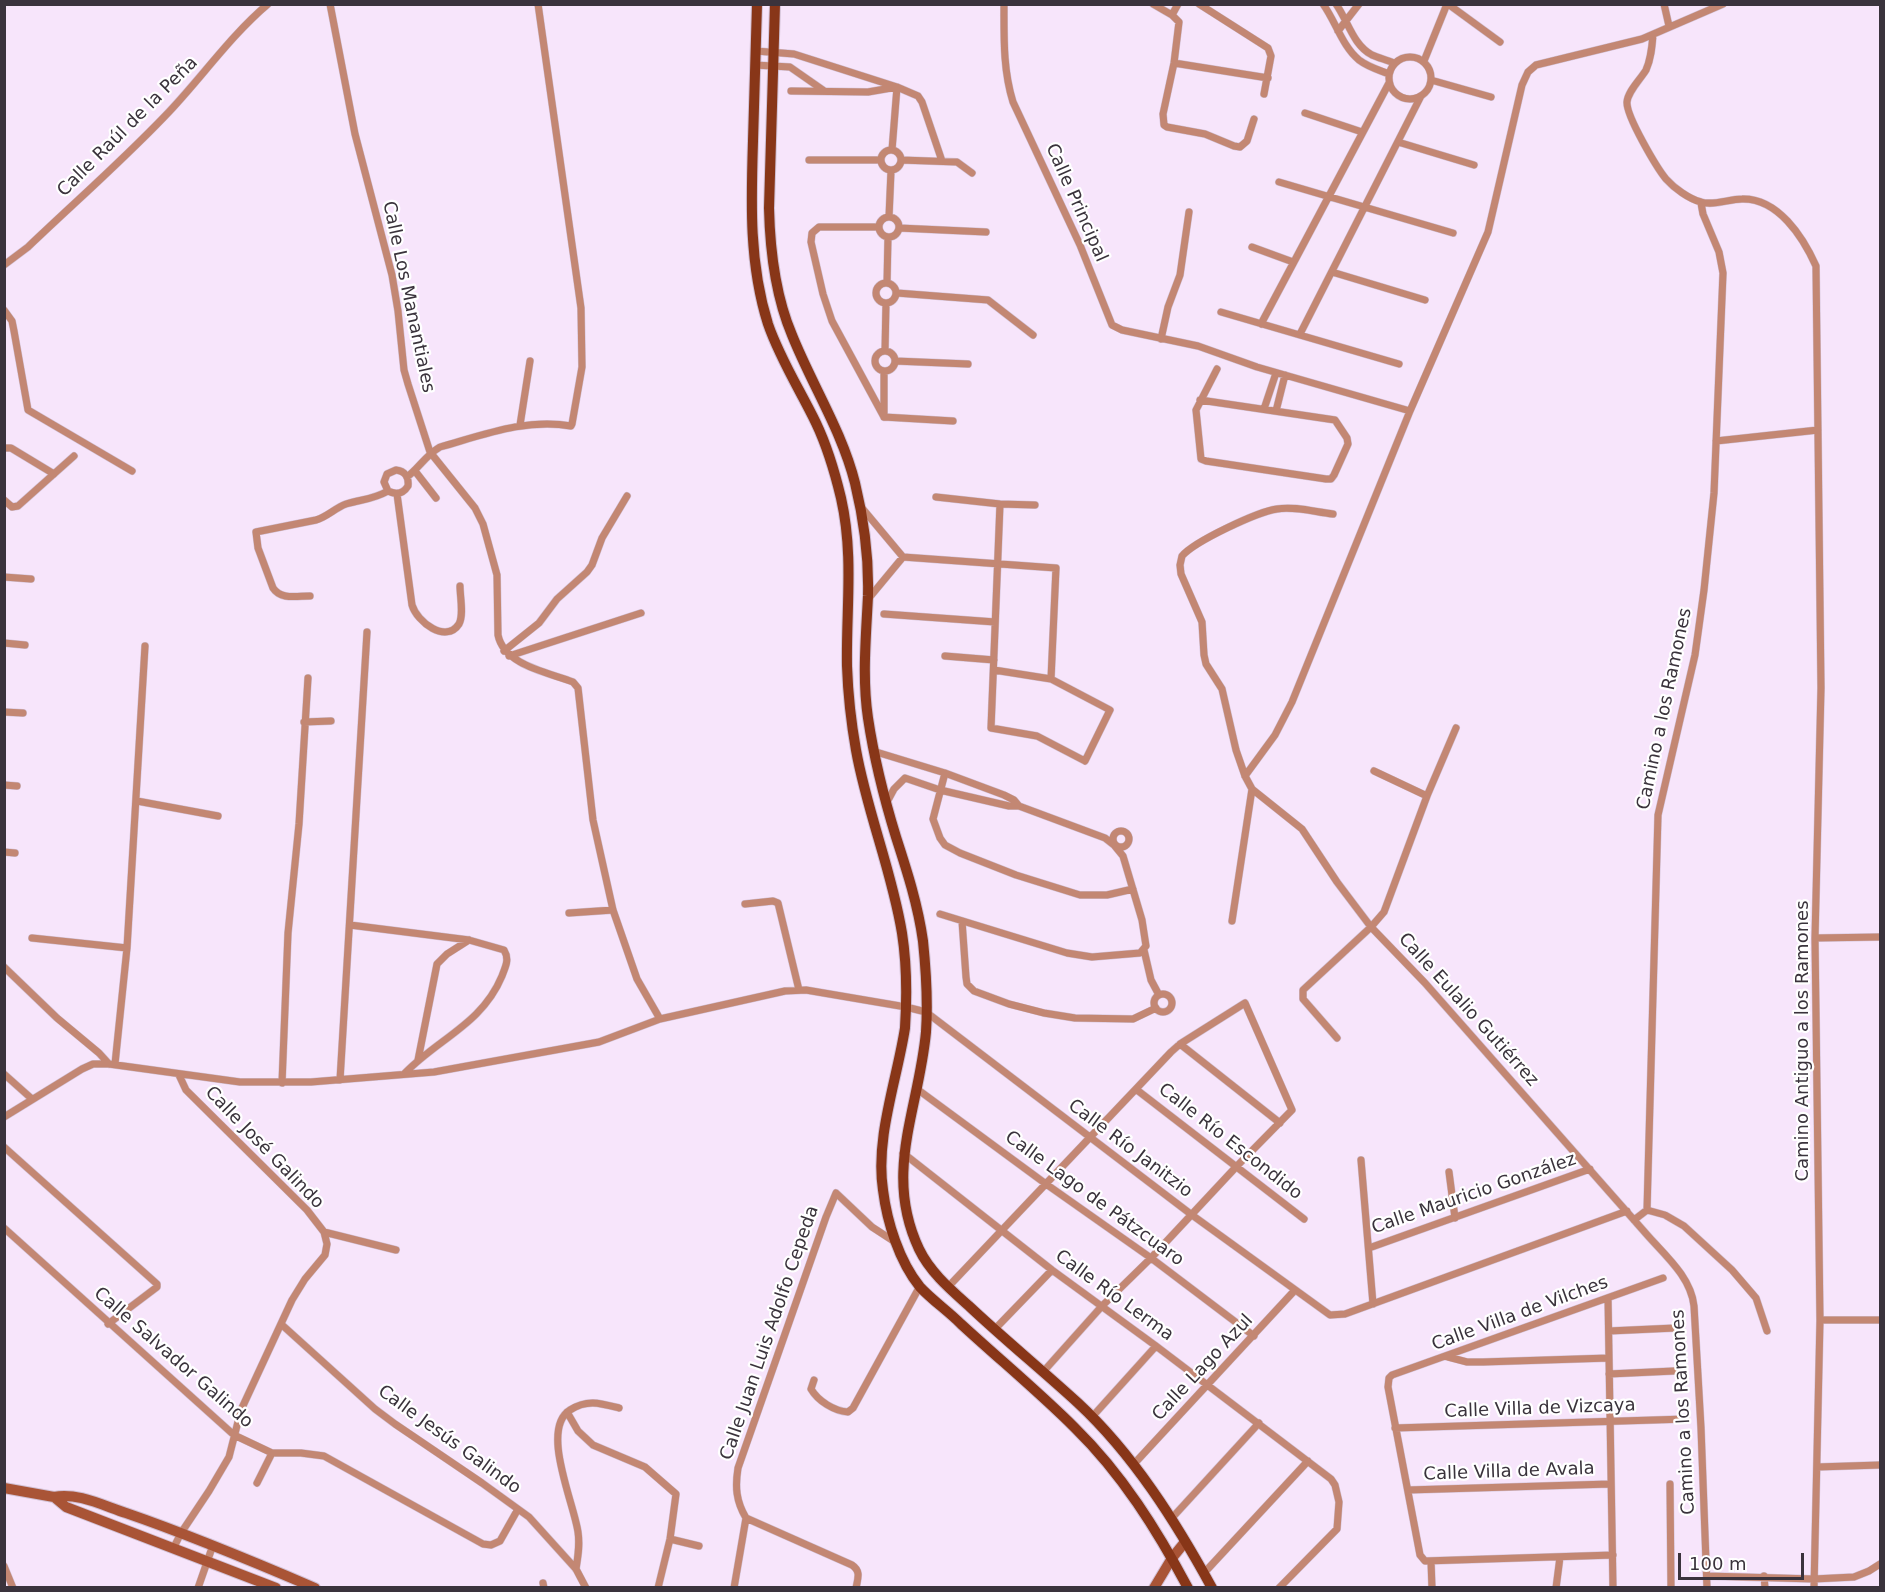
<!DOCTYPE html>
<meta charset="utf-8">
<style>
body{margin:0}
#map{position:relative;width:1885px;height:1592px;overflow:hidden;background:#f7e5fb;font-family:"DejaVu Sans",sans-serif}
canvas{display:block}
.frame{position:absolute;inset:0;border:6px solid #3a333c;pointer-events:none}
.scale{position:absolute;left:1678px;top:1553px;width:126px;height:27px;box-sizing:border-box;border:3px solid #3a333c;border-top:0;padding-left:8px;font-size:18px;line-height:21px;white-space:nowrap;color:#3a333c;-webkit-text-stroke:4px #fff;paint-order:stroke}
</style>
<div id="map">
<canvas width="1885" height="1592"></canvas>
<div class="frame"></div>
<div class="scale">100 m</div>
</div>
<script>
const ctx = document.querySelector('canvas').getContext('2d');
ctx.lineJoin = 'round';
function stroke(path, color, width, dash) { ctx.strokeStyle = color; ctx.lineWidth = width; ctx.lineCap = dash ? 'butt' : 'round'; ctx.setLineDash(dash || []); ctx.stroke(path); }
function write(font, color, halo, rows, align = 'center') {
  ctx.font = font + ' "DejaVu Sans",sans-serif'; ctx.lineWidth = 4.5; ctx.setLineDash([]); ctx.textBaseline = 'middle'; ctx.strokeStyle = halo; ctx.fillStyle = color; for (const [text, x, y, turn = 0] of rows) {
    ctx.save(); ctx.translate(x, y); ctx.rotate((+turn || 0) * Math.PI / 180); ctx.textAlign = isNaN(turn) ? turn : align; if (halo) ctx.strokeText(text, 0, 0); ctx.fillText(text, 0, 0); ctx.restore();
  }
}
const street = new Path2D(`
 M330 4 355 134 392 275 398 311 404 370 408 384 430 452 475 508 483 524 497 575 498 635C504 665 547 672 573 682L578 688 593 820 613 910 637 979 660 1019
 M1004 4C1004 38 1003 70 1013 102L1080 245 1112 325 1122 330 1198 346 1257 367 1410 411
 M1153 4 1172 15 1179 22 1174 63 1163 114 1164 125 1167 127 1205 134 1234 146 1240 147 1247 141 1254 119
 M1199 4 1268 48 1271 56 1264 94
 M1323 4C1336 22 1342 46 1359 60 1368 67 1379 70 1389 74
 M1336 4C1348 21 1353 45 1372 55 1379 58 1387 60 1394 63
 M1448 4 1500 42
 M1664 4 1669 26
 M1172 15 1178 4
 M1338 31 1359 4
 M1653 35C1652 47 1651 59 1646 70 1640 80 1628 91 1627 102 1626 116 1657 168 1666 179 1674 188 1689 199 1701 202 1713 206 1729 199 1742 199 1778 198 1803 237 1816 266L1821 688 1815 938 1820 1320 1814 1588
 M756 51 794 54 897 87 918 96 922 102 942 161
 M1389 78a21 21 0 1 1 42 0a21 21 0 1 1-42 0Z
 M1424 61 1447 4
 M1174 63 1268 78
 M755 65 790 67 823 90
 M1431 80 1491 97
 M791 91 868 92 897 87
 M1305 113 1362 132
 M1398 142 1474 165
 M881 160a10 10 0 1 1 20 0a10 10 0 1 1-20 0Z
 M892 150 897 87
 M809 160H881
 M901 160 957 162 972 173
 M1279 182 1453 233
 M879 227a10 10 0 1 1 20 0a10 10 0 1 1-20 0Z
 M889 217 891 171
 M878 227H819L812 233 811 242 823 294 832 321 884 417
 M899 228 986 232
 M1252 247 1293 262
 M4 265 28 247C73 204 121 162 165 116 200 80 229 37 268 4
 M1332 272 1425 300
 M876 293a10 10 0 1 1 20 0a10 10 0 1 1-20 0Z
 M887 283 888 237
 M897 293 988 300 1033 335
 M4 310 12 321 14 331 28 410 132 471
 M1221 312 1399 364
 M1261 324 1389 83
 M1300 334 1421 96
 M1161 339 1168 307 1180 275 1189 212
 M885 351 886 303
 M875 361a10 10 0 1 1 20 0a10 10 0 1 1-20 0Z
 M895 361 968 364
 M884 371V414
 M1200 400 1335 420 1347 438 1348 444 1334 475 1331 479H1326L1206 461 1201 459 1196 410 1217 369
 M1264 409 1276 373
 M1276 411 1285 375
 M884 417 953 421
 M520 425 530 361
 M1716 441 1818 430
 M4 448H11L54 474
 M415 471 436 498
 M407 477C419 468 426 455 440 447 483 435 526 418 571 426L572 424 582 367 581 308 538 4
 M397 494 412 605C417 622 446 644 459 624 464 615 460 597 460 586
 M936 497 1000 504 1035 505
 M4 500 12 507 18 506 74 456
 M862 508 903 557 1056 568 1051 679
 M1333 514C1315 512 1295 506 1277 509 1257 512 1195 541 1182 556L1180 565 1181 574 1202 622 1204 655 1206 664 1222 689 1236 750 1245 776 1252 789 1302 829 1337 882 1371 927 1425 983 1649 1237C1667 1257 1691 1278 1694 1306L1701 1428 1707 1588
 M4 577 31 579
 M310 596C296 596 281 600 273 588L258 548 256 532 316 520C327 517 335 508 346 504 362 499 372 500 388 491 396 495 403 494 408 486 409 477 405 471 396 470L387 474 384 482 388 491
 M869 598 903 557
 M884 614 995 622
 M4 643 25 645
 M504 651 539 623 557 599 587 572 592 565 602 538 627 496
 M509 656 641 613
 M945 656 994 660
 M994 670 1051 679 1110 710 1085 761 1037 736 991 728 1000 504
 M4 712 23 713
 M304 722 331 721
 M873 751 945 773 1004 795 1014 800 1019 806
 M1374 771 1427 796
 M945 773 933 819 940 838 945 845 960 853 1016 875 1080 895H1107L1133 889
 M1245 776 1275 735 1292 702 1410 411 1488 232 1522 85 1528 72 1536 65 1642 39 1723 4
 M4 785 17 786
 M137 801 218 816
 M887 802 894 789 905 778 940 790 1009 806H1019L1105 838 1114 845 1123 856 1142 920 1146 946 1140 953 1092 957 1067 953 940 914
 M1113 839a8 8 0 1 1 16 0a8 8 0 1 1-16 0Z
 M4 852 15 853
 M745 904 773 901 778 903 799 990
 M569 913 613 910
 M962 921 966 977 967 984 974 991 1009 1004 1044 1013 1075 1018 1133 1019 1156 1008
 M1232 921 1252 789
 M350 925 469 940 504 950C510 960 505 967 502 976 482 1024 439 1038 405 1073
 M32 938 127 948
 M1815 938 1880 937
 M1144 950 1151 980 1159 995
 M4 967 57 1018 99 1053 109 1064
 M1154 1003a9 9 0 1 1 18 0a9 9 0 1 1-18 0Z
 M1337 1038 1303 999V990L1371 927 1384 912 1427 796 1456 728
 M1180 1044 1280 1123
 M418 1060 437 964 447 954 469 940
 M115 1064 127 948 145 646
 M4 1074 32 1099
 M340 1080 367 632
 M282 1083 288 933 299 824 308 678
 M917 1089 1046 1184 1151 1258 1254 1336
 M1137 1090 1304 1219
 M4 1117 82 1069 93 1064H109L240 1082H311L434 1072 599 1042 660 1019 785 991 806 990 906 1007 926 1012 1192 1215 1330 1315 1345 1314 1627 1211
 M4 1147 157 1284V1287L108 1324
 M903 1153 1052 1270 1156 1346 1331 1479 1335 1485 1339 1502 1337 1529 1279 1588
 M1361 1160 1373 1304
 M1449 1172 1455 1218
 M1647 1210 1665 1215 1684 1226 1732 1270 1756 1298 1767 1331
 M1634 1220 1647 1210 1658 815 1695 655 1704 590 1714 493 1723 273 1719 252 1703 214 1701 203
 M4 1228 234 1435 272 1453H301L324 1456 483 1544 491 1545 500 1541 518 1509
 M324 1232 396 1250
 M1369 1248 1590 1169
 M948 1287 1171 1052 1180 1044 1245 1003 1292 1110 1236 1167 1151 1258 1102 1306 1043 1372
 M1608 1298 1613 1588
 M1820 1320H1880
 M281 1324 375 1409 395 1424 482 1483 529 1517 576 1569 586 1588
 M994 1330 1052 1270
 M1609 1331 1675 1328
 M1448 1357 1467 1362H1483L1609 1358
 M1609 1374 1674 1371
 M814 1380 811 1389C818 1401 834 1411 848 1412L853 1408 920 1286
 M567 1412 578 1431 593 1445 645 1467 676 1494 670 1539 658 1588
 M1092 1417 1156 1346
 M1395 1428 1686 1419
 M1133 1465 1295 1290
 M1817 1467 1880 1465
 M257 1483 272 1453
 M1670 1484 1671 1588
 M1408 1490 1610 1484
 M746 1518C736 1501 735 1487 738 1468L826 1217 836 1193 872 1227 895 1242
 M746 1518 852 1565C861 1571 858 1578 856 1588
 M1171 1519 1259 1423
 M670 1539 699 1546
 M174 1547 181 1533 209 1491 229 1457 241 1410 292 1300 305 1279 325 1255 327 1244 324 1232 307 1210 186 1090 179 1075
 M1613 1555 1425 1561 1420 1555 1388 1387 1389 1378 1392 1375 1663 1278
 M1431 1561 1432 1588
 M4 1566 13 1588
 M576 1569C578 1556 580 1545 578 1532 574 1503 540 1429 570 1410 587 1399 600 1403 619 1408
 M1204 1573 1308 1461
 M1707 1576 1814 1579 1854 1577 1869 1571 1880 1564
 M1764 1576 1765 1588
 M543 1583 544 1588
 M198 1588 213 1545
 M734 1588 746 1518
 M1556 1588 1560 1557`);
const secondary = new Path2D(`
 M4 1488 54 1497C77 1492 104 1506 126 1513 190 1535 252 1561 315 1588
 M54 1497 66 1507 276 1588
 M1154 1588 1172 1558 1185 1542`);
const primary = new Path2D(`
 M757 4C756 50 754 96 753 141 751 203 749 264 768 324 780 359 800 390 816 423 827 446 835 473 841 498 854 555 846 609 847 666 848 694 851 722 856 750 867 812 892 871 902 933 907 965 907 997 905 1028 897 1080 875 1138 883 1190 887 1222 899 1261 920 1287 932 1300 948 1311 961 1324 999 1359 1039 1392 1075 1428 1122 1474 1157 1530 1188 1588
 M775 4 769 208C770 251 775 295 792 335 812 385 842 431 855 483 864 520 869 558 868 596 866 637 862 678 868 718 874 758 884 798 896 837 907 871 918 905 923 941 926 970 928 1002 926 1032 919 1109 883 1173 919 1249 930 1272 950 1289 969 1306 1004 1339 1042 1370 1078 1403 1133 1454 1176 1522 1212 1588`);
const streetNames = [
 ["Calle Raúl de la Peña",128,127,-45],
 ["Calle Principal",1076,203,66],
 ["Calle Los Manantiales",408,297,78],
 ["Camino a los Ramones",1665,709,-78],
 ["Calle Eulalio Gutiérrez",1468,1010,48],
 ["Camino Antiguo a los Ramones",1803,1041,-90],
 ["Calle Río Escondido",1230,1142,38],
 ["Calle José Galindo",264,1148,46],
 ["Calle Río Janitzio",1130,1149,37],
 ["Calle Mauricio González",1474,1194,-19],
 ["Calle Lago de Pátzcuaro",1094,1199,36],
 ["Calle Río Lerma",1114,1296,36],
 ["Calle Villa de Vilches",1520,1314,-20],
 ["Calle Juan Luis Adolfo Cepeda",770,1333,-71],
 ["Calle Salvador Galindo",173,1358,41],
 ["Calle Lago Azul",1203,1368,-47],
 ["Calle Villa de Vizcaya",1540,1409,-2],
 ["Camino a los Ramones",1684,1412,-93],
 ["Calle Jesús Galindo",449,1440,36],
 ["Calle Villa de Avala",1509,1472,-2]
];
stroke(street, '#d1c1d5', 8);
stroke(secondary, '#d1c1d5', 12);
stroke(primary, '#d1c1d5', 12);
stroke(street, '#c38773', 7);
stroke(secondary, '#a95436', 10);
stroke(primary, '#883618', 10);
write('18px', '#3a333c', '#fff', streetNames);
</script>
